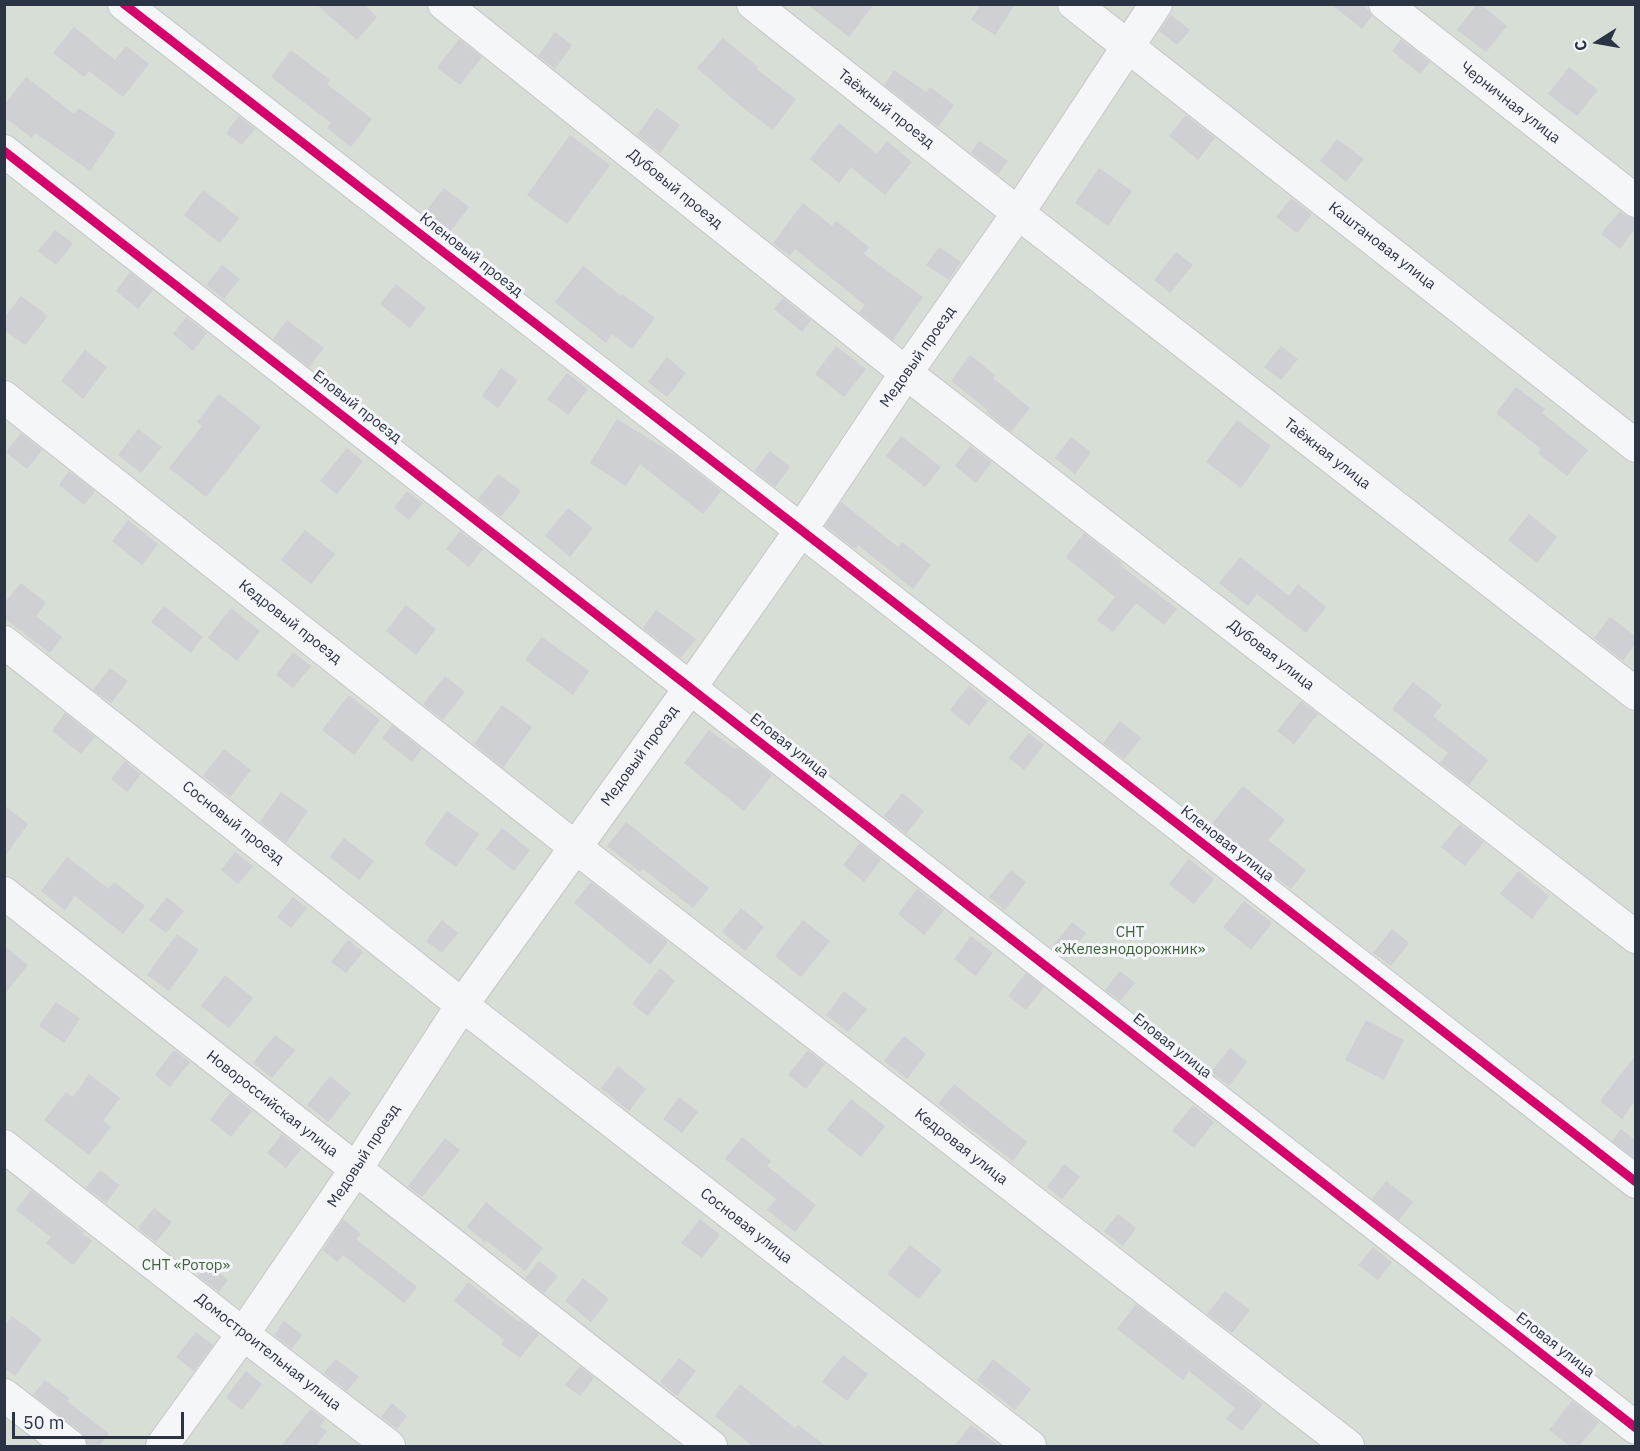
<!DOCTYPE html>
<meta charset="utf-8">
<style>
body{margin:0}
#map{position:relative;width:1640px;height:1451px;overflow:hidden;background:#e6e8ea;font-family:"IBM Plex Sans",sans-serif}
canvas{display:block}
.frame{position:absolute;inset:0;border:6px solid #2b3445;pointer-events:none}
.north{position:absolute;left:1568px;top:12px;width:60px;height:60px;-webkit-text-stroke:4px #f4f6f9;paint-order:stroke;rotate:259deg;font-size:16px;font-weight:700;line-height:24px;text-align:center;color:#2b3445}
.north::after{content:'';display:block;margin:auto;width:21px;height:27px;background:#2b3445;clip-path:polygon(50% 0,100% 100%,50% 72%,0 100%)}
.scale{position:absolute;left:12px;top:1412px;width:172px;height:27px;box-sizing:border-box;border:3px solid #2b3445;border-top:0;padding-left:8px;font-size:18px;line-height:21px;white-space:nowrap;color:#2b3445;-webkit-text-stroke:4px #f4f6f9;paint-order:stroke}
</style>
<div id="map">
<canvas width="1640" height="1451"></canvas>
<div class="frame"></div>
<div class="north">С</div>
<div class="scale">50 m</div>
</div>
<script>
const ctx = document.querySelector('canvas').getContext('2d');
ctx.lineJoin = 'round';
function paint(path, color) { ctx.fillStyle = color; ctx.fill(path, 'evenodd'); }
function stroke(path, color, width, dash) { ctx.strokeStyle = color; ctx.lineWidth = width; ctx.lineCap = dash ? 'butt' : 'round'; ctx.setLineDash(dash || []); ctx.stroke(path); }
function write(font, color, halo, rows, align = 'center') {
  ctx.font = font + ' "IBM Plex Sans",sans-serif'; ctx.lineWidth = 6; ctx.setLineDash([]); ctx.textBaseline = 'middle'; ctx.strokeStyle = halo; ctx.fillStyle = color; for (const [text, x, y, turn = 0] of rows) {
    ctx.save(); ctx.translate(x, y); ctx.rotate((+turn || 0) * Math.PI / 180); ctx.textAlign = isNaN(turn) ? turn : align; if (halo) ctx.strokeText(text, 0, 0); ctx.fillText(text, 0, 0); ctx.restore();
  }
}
const green = new Path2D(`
 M5 5H1635V1446H5Z`);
const building = new Path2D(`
 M316 4H364L377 17 357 40Z
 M807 4H874L849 37Z
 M981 4H1015L995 35 971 20Z
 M1331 4H1361L1368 10 1372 16 1362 29Z
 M1477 4H1480L1507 26 1486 52 1457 30Z
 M1171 15 1190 30 1177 45 1159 31Z
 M74 27 115 60 126 46 149 64 123 97 89 71 84 77 53 53Z
 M555 32 572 45 555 69 538 56Z
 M723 38 758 67 756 69 796 99 773 130 746 110 697 68Z
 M459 39 482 57 460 85 437 68Z
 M1401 39 1430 62 1420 74 1392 51Z
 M291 50 330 80 327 84 372 119 351 147 327 128 331 123 271 77Z
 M1569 67 1598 90 1577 116 1548 94Z
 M894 70 926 92 930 87 954 105 938 127 884 85Z
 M26 77 74 114 79 108 116 133 90 171 35 133 32 138 4 117V105Z
 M657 108 680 125 660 153 637 135Z
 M1186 115 1215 138 1198 160 1169 136Z
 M239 116 255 129 242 145 226 133Z
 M839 123 877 154 887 141 912 162 885 195 851 167 839 183 810 159Z
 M570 135 610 165 567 224 527 195Z
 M1337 139 1364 159 1346 182 1320 161Z
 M979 141 1008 161 998 174 971 153Z
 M1099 168 1132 191 1108 226 1075 203Z
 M444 188 469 207 450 232 425 212Z
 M203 190 239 218 220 243 184 215Z
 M1291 198 1312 214 1297 233 1276 217Z
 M803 203 832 226 836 221 869 247 864 254 923 297 893 340 859 313 865 305 795 249 790 256 773 243Z
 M1620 211 1625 215 1635 219V229L1620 249 1601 234Z
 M55 230 73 243 56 265 38 251Z
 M939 247 961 262 949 280 926 265Z
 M1176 252 1193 265 1170 293 1154 280Z
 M222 265 240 279 224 299 206 285Z
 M583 266 620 295 622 294 655 318 632 349 612 334 606 343 555 302Z
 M130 272 153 290 138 309 116 291Z
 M396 284 426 308 410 328 380 304Z
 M21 296 48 316 25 345 4 330V318Z
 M783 298 811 320 802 332 774 309Z
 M186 317 207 333 193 351 173 334Z
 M287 320 324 348 309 367 273 339Z
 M836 346 866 369 844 397 815 374Z
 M1281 346 1298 359 1281 380 1264 367Z
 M85 350 107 367 83 399 61 381Z
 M970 355 995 375 993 378 1030 408 1011 432 986 412 988 410 951 381Z
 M667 357 686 373 667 397 648 382Z
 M501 368 518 380 498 408 482 396Z
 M567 373 588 389 568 415 547 399Z
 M1516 387 1545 409 1542 413 1588 450 1567 476 1538 453 1541 449 1496 413Z
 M219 394 261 427 206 497 169 468 202 426 197 422Z
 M617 419 674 454 721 491 703 514 640 464 626 486 590 463Z
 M1237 420 1271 446 1241 488 1206 462Z
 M138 429 162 447 141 473 118 455Z
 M21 433 42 450 27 469 6 452Z
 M901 436 941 467 925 487 886 456Z
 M1071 437 1091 452 1075 474 1055 458Z
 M970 446 992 462 976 483 955 466Z
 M347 448 363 461 337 494 320 481Z
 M770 451 790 467 775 487 754 471Z
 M69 471 95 491 84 505 59 485Z
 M498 474 521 491 501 517 478 499Z
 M407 491 423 503 409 520 394 508Z
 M841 502 898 547 902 542 931 565 913 589 858 545 855 549 825 526Z
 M568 508 593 528 570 557 545 536Z
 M1529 514 1557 537 1537 563 1508 540Z
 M128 520 158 544 142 565 112 541Z
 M305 530 335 554 311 584 281 560Z
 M460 531 483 549 469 567 446 549Z
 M1084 533 1122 563 1120 565 1177 609 1164 625 1136 603 1113 632 1097 620 1115 597 1066 557Z
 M1240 557 1289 596 1298 584 1326 607 1306 633 1257 594 1248 606 1219 583Z
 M21 583 46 603 36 616 62 637 50 653 4 618V603Z
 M406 605 436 629 416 655 386 631Z
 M164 606 203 637 191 653 151 622Z
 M231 608 260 631 237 661 208 638Z
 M656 610 696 639 681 658 643 628Z
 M1610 617 1635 636V644L1623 661 1594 638Z
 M542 637 589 671 573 695 525 660Z
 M293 652 311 666 293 688 276 675Z
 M110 668 128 681 111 703 93 690Z
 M445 676 465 692 443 720 423 704Z
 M1413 682 1442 705 1433 716 1488 760 1469 785 1440 763 1448 753 1392 709Z
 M969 686 988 701 969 726 950 710Z
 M349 695 380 720 354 755 322 730Z
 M1301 701 1318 714 1294 744 1277 731Z
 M502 705 532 727 503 768 474 744Z
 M65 713 95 737 81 754 52 731Z
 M1120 721 1141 738 1124 759 1103 743Z
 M392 725 422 749 412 762 382 738Z
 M709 730 735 749 737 747 772 775 744 811 684 763Z
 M1029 733 1044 745 1024 770 1009 758Z
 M224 749 251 770 230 797 203 776Z
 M125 761 141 774 127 792 111 779Z
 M1243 786 1285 820 1268 840 1306 870 1291 889 1211 825Z
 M281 792 308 811 286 843 260 822Z
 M902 793 924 811 906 834 884 816Z
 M4 805 28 824 4 858Z
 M447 811 479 834 456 867 424 844Z
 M626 822 709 888 693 908 643 869 640 872 607 846Z
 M1460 824 1484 842 1465 866 1441 847Z
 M502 828 530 850 514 871 486 849Z
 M344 838 374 861 359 880 330 857Z
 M860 843 881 860 864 882 843 865Z
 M235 852 253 866 238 884 221 870Z
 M67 857 109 889 114 882 145 906 123 934 75 896 65 910 41 891Z
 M1189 859 1214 879 1194 904 1169 884Z
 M1011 870 1026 882 1005 910 989 897Z
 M1518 871 1549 896 1532 919 1500 894Z
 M591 882 668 942 650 965 574 903Z
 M917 889 944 910 924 935 898 914Z
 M167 897 184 911 166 933 149 920Z
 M293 897 307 908 291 928 277 917Z
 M1244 901 1272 923 1251 950 1223 927Z
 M741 908 764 927 745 951 722 932Z
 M442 920 458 933 442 953 426 941Z
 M803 920 830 941 801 977 775 956Z
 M1072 922 1086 933 1066 959 1052 947Z
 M1392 929 1409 943 1391 966 1373 953Z
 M177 934 199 950 169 991 147 975Z
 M971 936 993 953 976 976 954 959Z
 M348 940 363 952 346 973 331 962Z
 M4 946 28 965 4 995Z
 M660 968 675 981 648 1016 632 1004Z
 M1120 971 1135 983 1120 1001 1105 990Z
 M1026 973 1044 987 1026 1010 1008 996Z
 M225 975 253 998 229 1028 201 1006Z
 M844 991 867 1009 848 1032 826 1015Z
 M56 1002 80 1018 64 1043 39 1026Z
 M1366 1020 1404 1040 1384 1080 1345 1060Z
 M275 1035 295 1050 272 1078 253 1063Z
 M904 1036 926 1054 907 1079 884 1061Z
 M1230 1048 1247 1062 1229 1086 1211 1072Z
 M174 1050 190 1062 170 1087 155 1075Z
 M808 1050 825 1064 806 1089 788 1075Z
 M1635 1056V1101L1622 1119 1600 1101Z
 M618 1066 646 1089 629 1111 601 1088Z
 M89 1074 120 1098 103 1121 111 1127 89 1155 44 1120 66 1092 73 1097Z
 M330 1076 351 1093 328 1122 307 1105Z
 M954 1084 1027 1142 1013 1161 938 1104Z
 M230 1093 252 1111 231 1137 210 1120Z
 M679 1097 698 1112 682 1133 663 1119Z
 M851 1099 885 1126 861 1157 827 1130Z
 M1193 1105 1214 1122 1194 1148 1172 1131Z
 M1621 1129 1635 1140V1159L1612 1141Z
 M282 1134 301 1149 286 1168 267 1153Z
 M742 1137 771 1161 767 1166 816 1205 795 1232 767 1210 776 1199 725 1159Z
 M445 1138 460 1150 422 1197 408 1186Z
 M1064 1164 1080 1177 1062 1199 1047 1187Z
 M100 1170 119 1185 106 1203 86 1188Z
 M1386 1181 1413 1202 1399 1220 1372 1199Z
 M31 1190 84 1232 82 1233 92 1241 73 1265 46 1243 51 1237 16 1210Z
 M486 1202 543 1248 525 1271 486 1240 485 1242 467 1227Z
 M154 1208 172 1222 156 1242 138 1228Z
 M1118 1214 1136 1228 1123 1246 1104 1231Z
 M343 1219 361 1234 356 1239 417 1287 404 1303 343 1255 337 1262 323 1250Z
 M700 1219 720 1235 702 1258 681 1243Z
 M910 1245 942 1270 919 1299 887 1274Z
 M1373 1247 1392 1262 1378 1280 1358 1265Z
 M539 1261 558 1276 544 1293 525 1278Z
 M208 1264 228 1280 219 1292 198 1276Z
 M583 1278 609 1299 591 1322 565 1301Z
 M468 1282 519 1322 520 1320 539 1334 520 1358 501 1344 504 1340 454 1301Z
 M1225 1291 1250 1310 1232 1333 1207 1314Z
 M1136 1304 1263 1404 1242 1431 1226 1419 1235 1408 1189 1371 1183 1380 1117 1329Z
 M12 1316 42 1339 15 1376 4 1368V1327Z
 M284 1321 302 1335 292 1349 274 1335Z
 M196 1332 213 1345 194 1371 176 1357Z
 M843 1355 868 1374 847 1401 822 1382Z
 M679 1358 696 1371 677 1396 660 1382Z
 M336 1359 359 1377 347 1391 324 1373Z
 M993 1359 1031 1389 1015 1410 977 1380Z
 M580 1366 594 1378 580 1396 565 1385Z
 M246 1371 262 1384 242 1410 226 1397Z
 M45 1380 69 1398 67 1401 109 1434 99 1446H88L86 1439 81 1432 33 1395Z
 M740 1384 795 1428 798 1425 826 1446H753L715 1416Z
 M1572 1401 1599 1422 1579 1446H1570L1549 1430Z
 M392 1403 407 1416 397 1429 381 1417Z
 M311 1409 325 1420 320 1426 327 1431 316 1446H281Z
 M971 1425 999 1446H954Z`);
const minor = new Path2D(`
 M124 4 801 530 1636 1182
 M444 4 906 373 1636 937
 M753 4 1018 213 1636 694
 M1074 4 1636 446
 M1385 4 1636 201
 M4 151 1636 1428
 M4 397 575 847 1348 1446
 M4 642 462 1005 1030 1446
 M4 893 356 1169 711 1446
 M4 1146 243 1334 389 1446
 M4 1395 70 1446
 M162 1446 243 1334 356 1169 462 1005 690 688 801 530 906 373 1018 213 1156 4`);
const cycleway = new Path2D(`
 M124 4 801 530 1636 1182
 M4 151 1636 1428`);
const streetNames = [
 ["Черничная улица",1510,103,38],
 ["Таёжный проезд",886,109,38],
 ["Дубовый проезд",675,189,39],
 ["Каштановая улица",1382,246,38],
 ["Кленовый проезд",471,255,38],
 ["Медовый проезд",918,357,-55],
 ["Еловый проезд",357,407,38],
 ["Таёжная улица",1327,454,38],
 ["Кедровый проезд",290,622,38],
 ["Дубовая улица",1271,655,38],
 ["Еловая улица",789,746,38],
 ["Медовый проезд",640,756,-54],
 ["Сосновый проезд",233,823,38],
 ["Кленовая улица",1227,844,38],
 ["Еловая улица",1172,1046,38],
 ["Новороссийская улица",272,1104,38],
 ["Кедровая улица",961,1147,38],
 ["Медовый проезд",364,1156,-57],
 ["Сосновая улица",746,1226,38],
 ["Еловая улица",1555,1345,38],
 ["Домостроительная улица",268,1352,38]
];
const parkNames = [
 ["СНТ",1130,933],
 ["«Железнодорожник»",1130,950],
 ["СНТ «Ротор»",186,1266]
];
paint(green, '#d6ded6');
paint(building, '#ced0d3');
stroke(minor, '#c4c6c8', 34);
stroke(minor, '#f5f6f7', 32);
stroke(cycleway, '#d6006c', 9);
write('15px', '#2b3445', '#f4f6f9', streetNames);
write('15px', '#3f6138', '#f4f6f9', parkNames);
</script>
